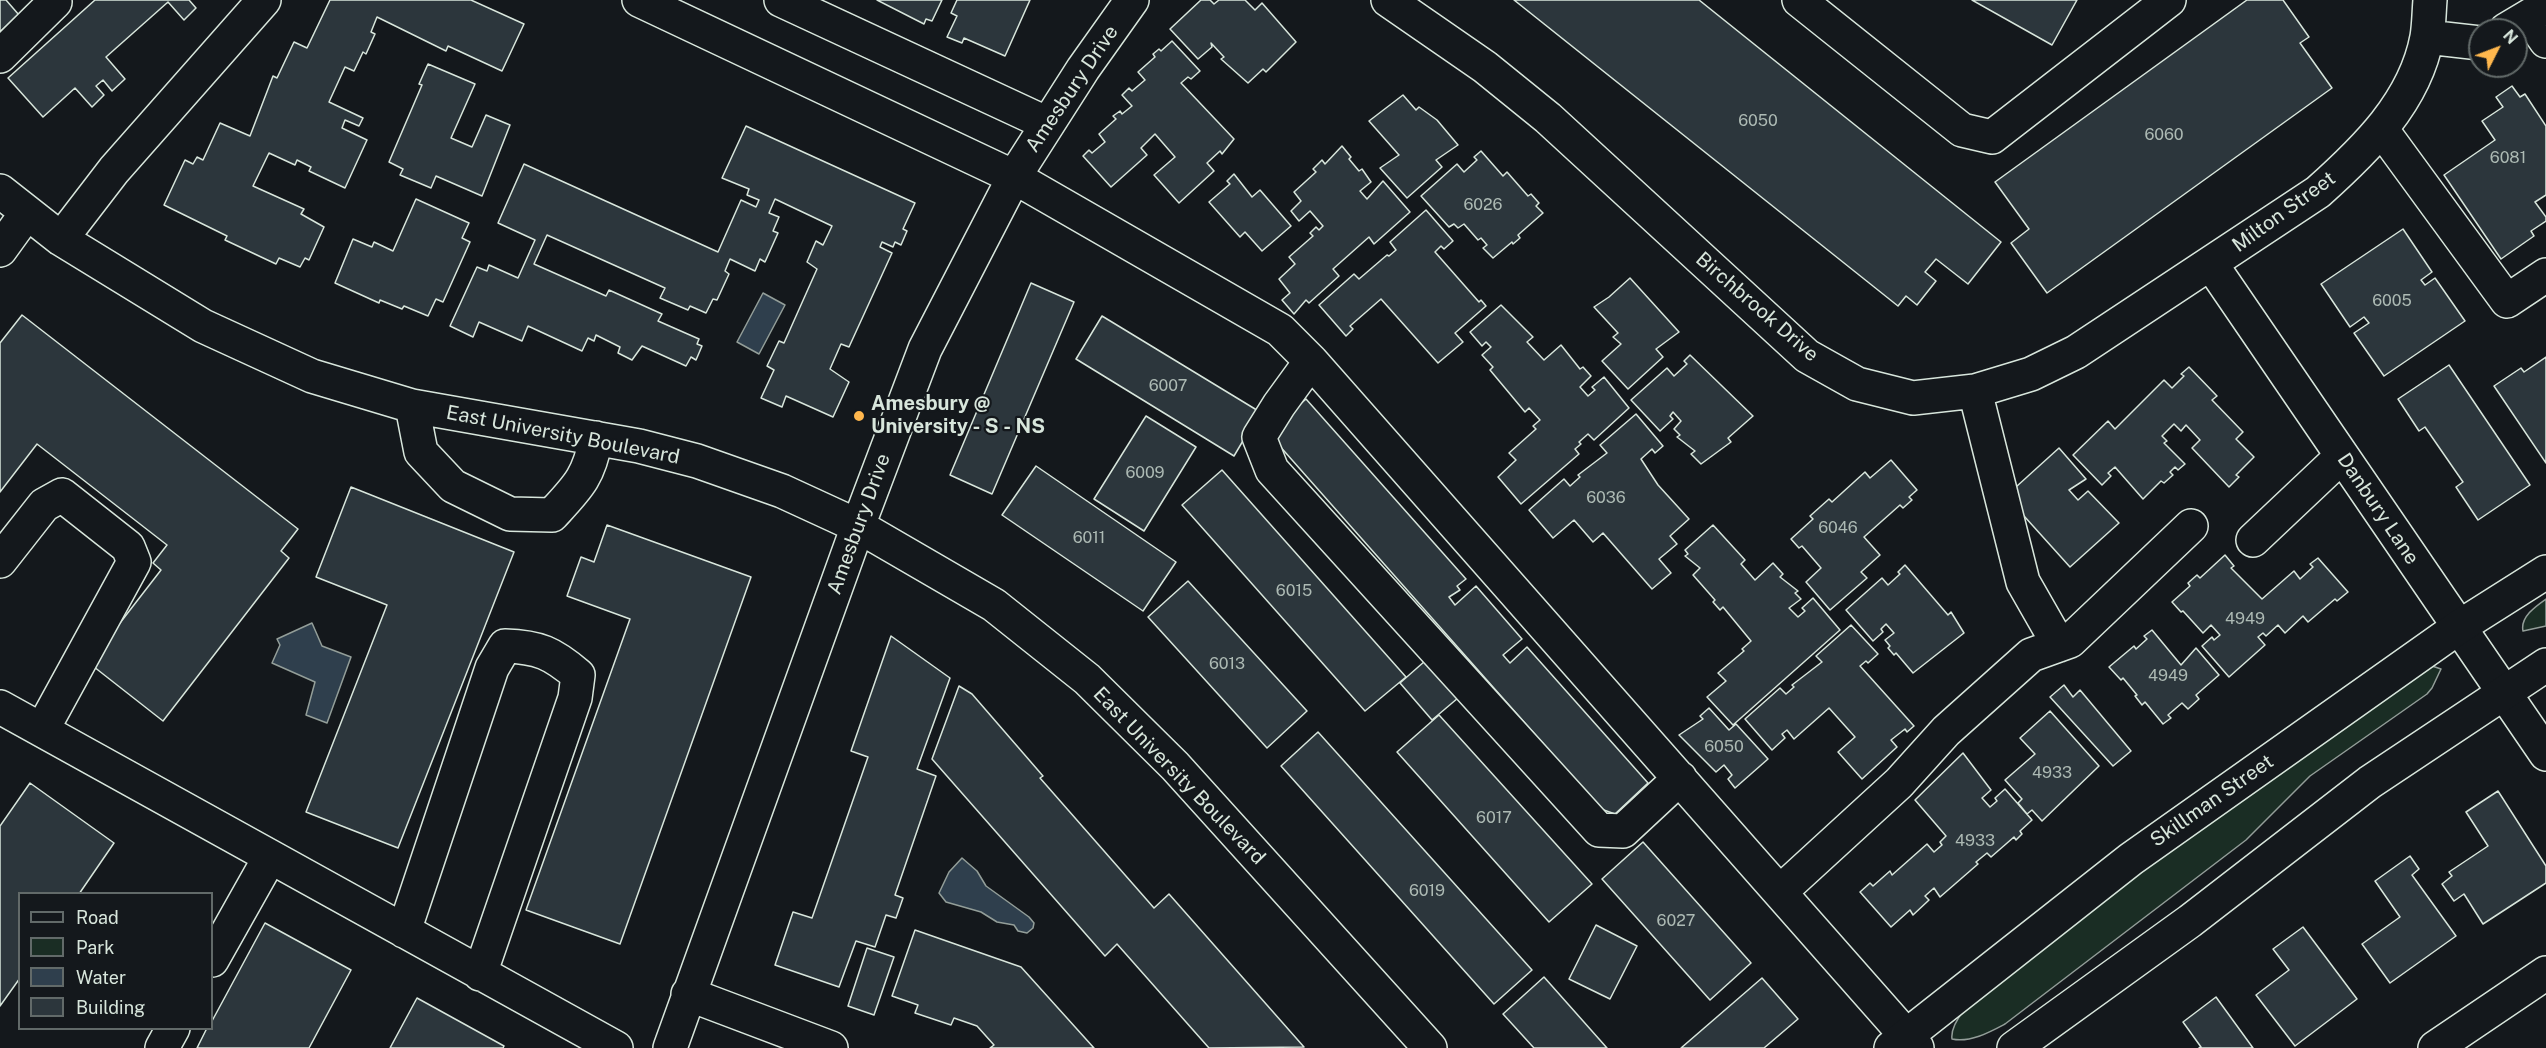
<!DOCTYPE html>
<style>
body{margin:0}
#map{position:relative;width:2546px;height:1048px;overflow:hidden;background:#14181c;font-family:"Public Sans",sans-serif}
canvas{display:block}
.legend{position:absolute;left:18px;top:892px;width:195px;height:138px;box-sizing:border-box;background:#14181c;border:2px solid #626a69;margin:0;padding:8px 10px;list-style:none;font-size:18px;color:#d8e6dc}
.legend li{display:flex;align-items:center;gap:12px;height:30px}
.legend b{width:30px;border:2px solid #626a69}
.north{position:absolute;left:2468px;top:18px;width:60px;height:60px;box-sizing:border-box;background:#14181c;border:2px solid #626a69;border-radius:50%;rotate:48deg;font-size:16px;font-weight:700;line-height:24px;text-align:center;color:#d8e6dc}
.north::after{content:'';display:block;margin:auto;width:21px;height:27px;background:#ffb74d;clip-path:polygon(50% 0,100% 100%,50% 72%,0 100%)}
</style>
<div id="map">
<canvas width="2546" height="1048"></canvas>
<ul class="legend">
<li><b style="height:8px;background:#14181c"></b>Road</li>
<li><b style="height:16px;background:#1a2d24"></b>Park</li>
<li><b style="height:16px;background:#2f3f4d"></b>Water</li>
<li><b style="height:16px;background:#2c363c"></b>Building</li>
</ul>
<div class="north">N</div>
</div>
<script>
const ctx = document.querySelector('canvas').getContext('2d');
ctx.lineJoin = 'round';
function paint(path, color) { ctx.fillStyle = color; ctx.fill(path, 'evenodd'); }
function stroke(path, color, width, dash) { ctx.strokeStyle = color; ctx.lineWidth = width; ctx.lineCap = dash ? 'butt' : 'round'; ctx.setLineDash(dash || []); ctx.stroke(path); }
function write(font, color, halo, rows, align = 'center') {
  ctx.font = font + ' "Public Sans",sans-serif'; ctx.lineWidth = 4.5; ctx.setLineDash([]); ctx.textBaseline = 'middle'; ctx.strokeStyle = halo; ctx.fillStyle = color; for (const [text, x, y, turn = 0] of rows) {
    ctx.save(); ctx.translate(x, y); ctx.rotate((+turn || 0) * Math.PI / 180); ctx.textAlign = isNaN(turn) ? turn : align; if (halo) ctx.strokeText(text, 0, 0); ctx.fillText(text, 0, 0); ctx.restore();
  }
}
const green = new Path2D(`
 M2546 599V626L2523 631C2520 617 2536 606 2546 599Z
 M2432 666 2441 669 2432 688 2427 694 2310 776 2246 840 2005 1024C1990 1032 1970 1043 1952 1039 1949 1018 1986 987 2000 972L2421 669Z`);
const water = new Path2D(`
 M763 293 785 305 759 354 737 342Z
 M312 623 322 646 351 657 327 723 306 715 315 682 272 663 280 645 277 639Z
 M962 858 977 871 986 886 1029 917 1034 923 1033 928 1027 933 1018 931 1014 925 997 922 981 912 946 902 939 893 949 872Z`);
const building = new Path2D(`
 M0 0H6L19 15 0 32Z
 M95 0H189L196 8 184 20 168 2 106 57 125 79 112 91 103 80 96 86 104 95 92 107 75 88 43 117 8 78Z
 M330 0H471L524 24 502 71 448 46 446 51 377 17 371 32 375 34 366 54 363 52 354 71 345 67 329 102 363 118 359 126 345 120 342 128 367 140 345 188 309 171 311 167 297 160 295 165 269 153 253 186 304 209 301 214 324 227 309 260 305 258 300 267 279 258 276 264 225 240 227 236 164 205 185 160 193 164 197 157 203 160 220 123 250 136 273 76 277 78 294 42 307 48Z
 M877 0H942L932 21 926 19 924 24Z
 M957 0H1030L1005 56 964 38 962 43 947 37 957 16 951 13Z
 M1201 0H1210L1214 4 1219 0H1245L1255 10 1262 3 1296 42 1266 72 1263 69 1248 83 1221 59 1224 57 1211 43 1212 47 1198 59 1170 29Z
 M1514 0H1699L2001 242 1968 284 1936 259 1925 272 1936 281 1917 305 1906 296 1898 306Z
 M1972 0H2077L2052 45Z
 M2247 0H2283L2309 37 2300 43 2332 88 2047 293 2011 243 2029 229 1995 182Z
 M1172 41 1200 71 1191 79 1188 77 1181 83 1234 139 1222 154 1220 151 1207 163 1214 171 1179 203 1154 175 1175 157 1155 134 1141 148 1147 155 1111 187 1083 156 1089 150 1092 153 1105 142 1099 134 1116 119 1113 116 1120 111 1122 114 1132 106 1122 95 1129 88 1132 91 1145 80 1138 72 1155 57 1153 54 1159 49 1161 51Z
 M428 64 475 84 451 138 472 147 486 115 510 125 482 196 436 176 431 188 400 175 403 169 389 162 422 85 419 84Z
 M2512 86 2520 97 2525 94 2546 126V195L2535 202 2546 217V221L2531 231 2534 236 2501 259 2444 175 2495 140 2482 121 2503 107 2496 97Z
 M1403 95 1416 110 1419 107 1437 120 1458 145 1436 160 1442 167 1407 198 1380 168 1399 155 1369 121Z
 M746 126 915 203 903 229 907 231 901 245 895 242 893 247 882 242 880 247 892 253 849 347 841 344 830 369 849 382 833 417 786 396 782 407 761 398 774 370 767 366 779 341 784 343 817 269 807 262 816 241 823 245 832 226 775 199 769 213 779 217 773 231 778 233 765 262 760 259 755 271 730 259 725 271 729 274 717 300 713 299 706 313 690 306 688 310 660 298 665 288 547 235 534 264 606 296 609 290 662 314 658 321 699 339 697 344 702 346 696 360 691 357 686 366 642 346 632 360 618 353 620 347 596 335 594 341 588 338 582 351 528 326 522 341 479 322 473 337 450 326 477 267 487 271 489 265 518 278 535 240 498 223 524 164 718 252 741 200 756 207 759 200 747 195 749 189 722 178Z
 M1342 146 1351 157 1349 159 1359 171 1362 169 1371 182 1360 191 1367 199 1383 181 1410 212 1374 244 1369 237 1333 269 1339 276 1309 303 1306 300 1294 314 1282 300 1290 293 1279 279 1295 264 1289 257 1313 236 1310 233 1316 227 1319 230 1323 226 1310 211 1299 221 1291 211 1301 201 1294 192 1316 172 1313 169 1322 160 1325 164Z
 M1481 151 1503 176 1507 172 1528 196 1531 194 1539 203 1536 206 1543 213 1518 235 1520 238 1513 244 1512 242 1493 258 1483 248 1487 245 1481 238 1478 240 1464 224 1458 228 1454 224 1449 227 1421 196 1457 164 1464 172 1477 160 1474 157Z
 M1234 174 1252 197 1260 190 1291 226 1262 251 1245 232 1240 237 1209 202 1230 184 1227 181Z
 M416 199 469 223 462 238 470 242 443 302 436 299 428 316 404 306 402 309 380 300 379 303 335 283 353 239 372 247 374 242 393 251Z
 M1426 210 1453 241 1444 249 1441 246 1435 252 1479 302 1481 300 1486 306 1455 333 1463 342 1438 363 1381 299 1350 326 1353 329 1346 336 1319 305 1354 274 1359 279 1387 255 1389 256 1396 250 1390 242Z
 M2403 229 2432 272 2421 280 2425 285 2435 278 2465 321 2384 376 2354 333 2369 323 2364 317 2350 327 2321 284Z
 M1630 278 1679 332 1656 349 1663 357 1628 389 1602 361 1621 344 1613 337 1618 333 1594 307 1609 297Z
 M1031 283 1074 302 992 494 950 475Z
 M1501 305 1533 337 1527 342 1544 360 1561 345 1580 369 1583 367 1591 376 1580 387 1588 396 1595 390 1592 387 1604 377 1629 408 1594 440 1588 434 1579 442 1581 444 1575 449 1579 454 1521 504 1498 477 1516 460 1509 453 1536 429 1533 426 1540 420 1529 408 1525 412 1490 370 1493 367 1482 355 1491 347 1486 342 1482 346 1470 332Z
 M22 315 298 529 281 551 289 558 163 721 89 663 161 570 153 563 167 545 37 444 0 492V343Z
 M1102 316 1260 412 1234 456 1076 359Z
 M1690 355 1753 416 1728 438 1731 442 1701 464 1691 454 1695 451 1677 437 1680 435 1674 429 1681 421 1673 412 1670 416 1673 419 1660 431 1631 400 1667 368 1674 376 1687 364 1684 361Z
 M2546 357V463L2494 386 2521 368 2524 372Z
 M2449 365 2530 485 2478 520 2456 487 2463 482 2425 427 2419 431 2398 399Z
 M2189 367 2217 396 2212 400 2243 432 2236 439 2254 457 2236 475 2239 477 2229 487 2192 448 2200 440 2186 425 2181 431 2174 424 2162 436 2167 441 2164 443 2185 464 2178 470 2175 467 2170 472 2173 475 2164 483 2161 481 2143 499 2115 467 2108 473 2111 476 2102 485 2073 455 2108 421 2115 429 2164 380 2172 388 2184 376 2181 374Z
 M1306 399 1466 579 1457 586 1460 590 1449 597 1455 605 1476 586 1522 639 1503 655 1510 663 1527 647 1648 783 1615 814 1601 809 1277 443V425Z
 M1636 414 1663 446 1655 453 1652 449 1641 459 1658 485 1689 519 1670 536 1677 544 1659 559 1671 573 1652 589 1603 533 1593 542 1574 520 1553 538 1529 510 1564 479 1570 486 1580 477 1578 475 1607 453 1600 445Z
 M1146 416 1196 447 1144 531 1094 499Z
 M2059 448 2086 479 2069 490 2078 500 2088 491 2119 523 2070 567 2006 496Z
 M1891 460 1917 490 1909 497 1912 500 1903 508 1900 505 1864 537 1880 555 1861 572 1867 578 1830 610 1806 582 1821 568 1802 546 1799 548 1791 539 1813 519 1810 516 1829 499 1832 502 1865 472 1870 478Z
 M1036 466 1176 562 1143 611 1002 515Z
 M1222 470 1406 677 1365 711 1182 505Z
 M351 487 514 552 398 848 306 812 387 605 316 577Z
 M607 525 751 577 620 944 526 910 630 619 567 596 581 557 594 562Z
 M1713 525 1745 560 1741 564 1755 580 1773 563 1783 574 1780 577 1798 591 1795 593 1801 599 1789 608 1798 617 1805 611 1802 608 1813 598 1840 630 1733 725 1707 697 1726 681 1718 673 1744 651 1742 649 1751 641 1723 607 1720 610 1713 602 1715 600 1693 575 1700 568 1685 556 1688 554 1685 550Z
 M2225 555 2234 566 2231 568 2262 599 2294 571 2300 579 2313 567 2310 564 2318 558 2348 592 2337 601 2335 599 2308 622 2303 616 2285 633 2278 625 2266 636 2263 633 2258 637 2265 645 2229 677 2202 646 2212 637 2214 640 2220 635 2211 625 2203 633 2183 611 2181 612 2172 602 2190 586 2188 583 2197 575 2200 578Z
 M1905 565 1948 615 1951 612 1964 633 1913 673 1896 653 1894 655 1888 648 1890 646 1885 640 1894 633 1886 624 1881 629 1883 632 1873 641 1846 610 1882 578 1888 585 1900 574 1898 572Z
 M1188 581 1307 711 1267 748 1148 617Z
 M1851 625 1878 654 1868 663 1866 661 1860 666 1914 726 1907 732 1905 729 1891 740 1897 747 1862 779 1838 752 1855 737 1829 708 1794 739 1787 730 1782 734 1785 738 1772 750 1745 719 1780 688 1786 694 1794 687 1792 685 1822 662 1816 656Z
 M2152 630 2181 665 2196 648 2219 675 2196 695 2199 699 2188 709 2182 703 2168 715 2171 718 2163 724 2145 702 2142 705 2135 696 2137 695 2123 678 2121 680 2109 667 2134 646 2136 649 2147 639 2144 636Z
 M891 636 950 678 917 769 936 776 895 895 903 898 896 918 886 915 875 947 856 941 839 987 775 965 793 912 812 918 868 757 851 751Z
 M1425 661 1458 698 1432 720 1400 683Z
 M2064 685 2073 697 2080 690 2131 751 2113 766 2050 697Z
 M959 686 972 694 1043 776 1040 778 1154 908 1169 894 1304 1047 1209 1048 1117 944 1105 956 932 759Z
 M1709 708 1729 730 1736 724 1768 759 1735 788 1728 779 1732 775 1724 765 1716 772 1679 735 1703 719 1700 716Z
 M2050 711 2099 766 2042 821 2032 810 2027 814 2018 803 2022 799 2005 780 2035 754 2020 738Z
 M1439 715 1592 884 1549 922 1397 752Z
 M1318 732 1532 970 1494 1004 1281 766Z
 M1963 753 1991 790 1982 798 1990 807 1997 801 1995 798 2005 789 2032 820 2020 831 2022 834 2016 840 2014 837 1991 857 1987 853 1976 862 1978 864 1940 897 1934 888 1925 896 1929 900 1913 915 1910 910 1891 927 1860 892 1870 883 1873 886 1890 871 1892 875 1927 844 1934 852 1942 845 1940 842 1946 836 1915 800Z
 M30 783 114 843 79 894H20V978L0 1006V826Z
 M2498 791 2546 866V883L2483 924 2464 894 2454 901 2442 884 2452 876 2449 872 2488 846 2466 812Z
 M1643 842 1751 963 1710 1000 1602 879Z
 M2410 856 2419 869 2412 875 2456 936 2390 983 2362 944 2400 917 2375 881Z
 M265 923 351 970 309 1048H197L207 1028H212V1021Z
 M1596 925 1637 946 1610 999 1569 979Z
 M2303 927 2357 999 2295 1046 2256 995 2289 970 2273 949Z
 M915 930 1021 967 1094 1048H990L994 1045 977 1026 954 1018 951 1025 915 1013 918 1005 892 996Z
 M867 948 894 957 874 1015 848 1006Z
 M1544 977 1607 1048H1534L1503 1014Z
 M1762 978 1798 1019 1764 1048H1681Z
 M2216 997 2253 1048H2199L2201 1047 2183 1022Z
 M417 998 504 1046 503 1048H390Z`);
const minor = new Path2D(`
 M639 0 1014 177 1280 330 1311 361 1917 1048
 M781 0 1048 124
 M1388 0 1485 67 1548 118 1807 356 1857 384 1913 398 1975 391 2031 374 2076 352 2318 192C2365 150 2415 102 2427 37 2429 25 2429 12 2430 0
 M1799 0 1962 130 1992 137 2169 0
 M2530 18 2546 41
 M2506 30 2546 6
 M2427 37 2480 43
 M0 56 55 2 53 0
 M2382 130 2507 301 2546 275
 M0 191 61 239 203 326 312 376 412 406 639 446 697 461 782 491 858 526 994 605 1087 679 1175 766 1430 1048
 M61 239 114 170 264 0
 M0 250 26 214
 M2211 264 2546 754
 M1311 361 1279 405 1259 437 1272 470 1599 830 1623 831 1680 778
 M1975 391 2023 582 2059 645
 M412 406 421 452 453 486 510 514 552 515C578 487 589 477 596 438
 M2253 540 2342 456
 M0 561 44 505 62 495 128 547 134 562 42 730
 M0 707 616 1048
 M1780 892 1899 783 1946 731 2031 655 2070 641 2191 526
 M404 931 492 668 505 646C539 647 552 653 578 675L575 698 480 974
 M212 960 270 857
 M688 994 831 1048
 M162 1048 173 1028
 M670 1048 858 526 925 349 1014 177 1083 69 1132 0
 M2435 1048 2546 973`);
const major = new Path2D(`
 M1891 1048 2131 859 2459 627 2546 572
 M2014 1048 2190 921 2370 782 2546 665`);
const markers = [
 [859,416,6,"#ffb74d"]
];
const numberNames = [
 ["6050",1758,121],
 ["6060",2164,135],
 ["6081",2508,158],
 ["6026",1483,205],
 ["6005",2392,301],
 ["6007",1168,386],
 ["6009",1145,473],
 ["6036",1606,498],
 ["6046",1838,528],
 ["6011",1089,538],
 ["6015",1294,591],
 ["4949",2245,619],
 ["6013",1227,664],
 ["4949",2168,676],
 ["6050",1724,747],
 ["4933",2052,773],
 ["6017",1494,818],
 ["4933",1975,841],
 ["6019",1427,891],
 ["6027",1676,921]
];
const streetNames = [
 ["Amesbury Drive",1072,89,-56],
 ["Milton Street",2284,212,-36],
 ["Birchbrook Drive",1757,307,41],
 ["East University Boulevard",563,435,11],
 ["Danbury Lane",2378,509,56],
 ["Amesbury Drive",859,524,-70],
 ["East University Boulevard",1179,776,46],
 ["Skillman Street",2212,801,-35]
];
const poiNames = [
 ["Amesbury @",871,404],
 ["University - S - NS",871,427]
];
paint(green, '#1a2d24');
stroke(green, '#939e99', 1.5);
paint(water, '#2f3f4d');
stroke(water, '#939e99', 1.5);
paint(building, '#2c363c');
stroke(building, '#d8e6dc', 1.5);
stroke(minor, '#d8e6dc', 36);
stroke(major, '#d8e6dc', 36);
stroke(minor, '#14181c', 33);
stroke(major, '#14181c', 33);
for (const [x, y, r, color] of markers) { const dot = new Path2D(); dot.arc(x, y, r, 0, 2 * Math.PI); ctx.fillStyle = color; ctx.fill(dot); stroke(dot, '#14181c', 2); }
write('16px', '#adbab4', null, numberNames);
write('20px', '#d8e6dc', '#14181c', streetNames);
write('bold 20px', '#d8e6dc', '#14181c', poiNames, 'left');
</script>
